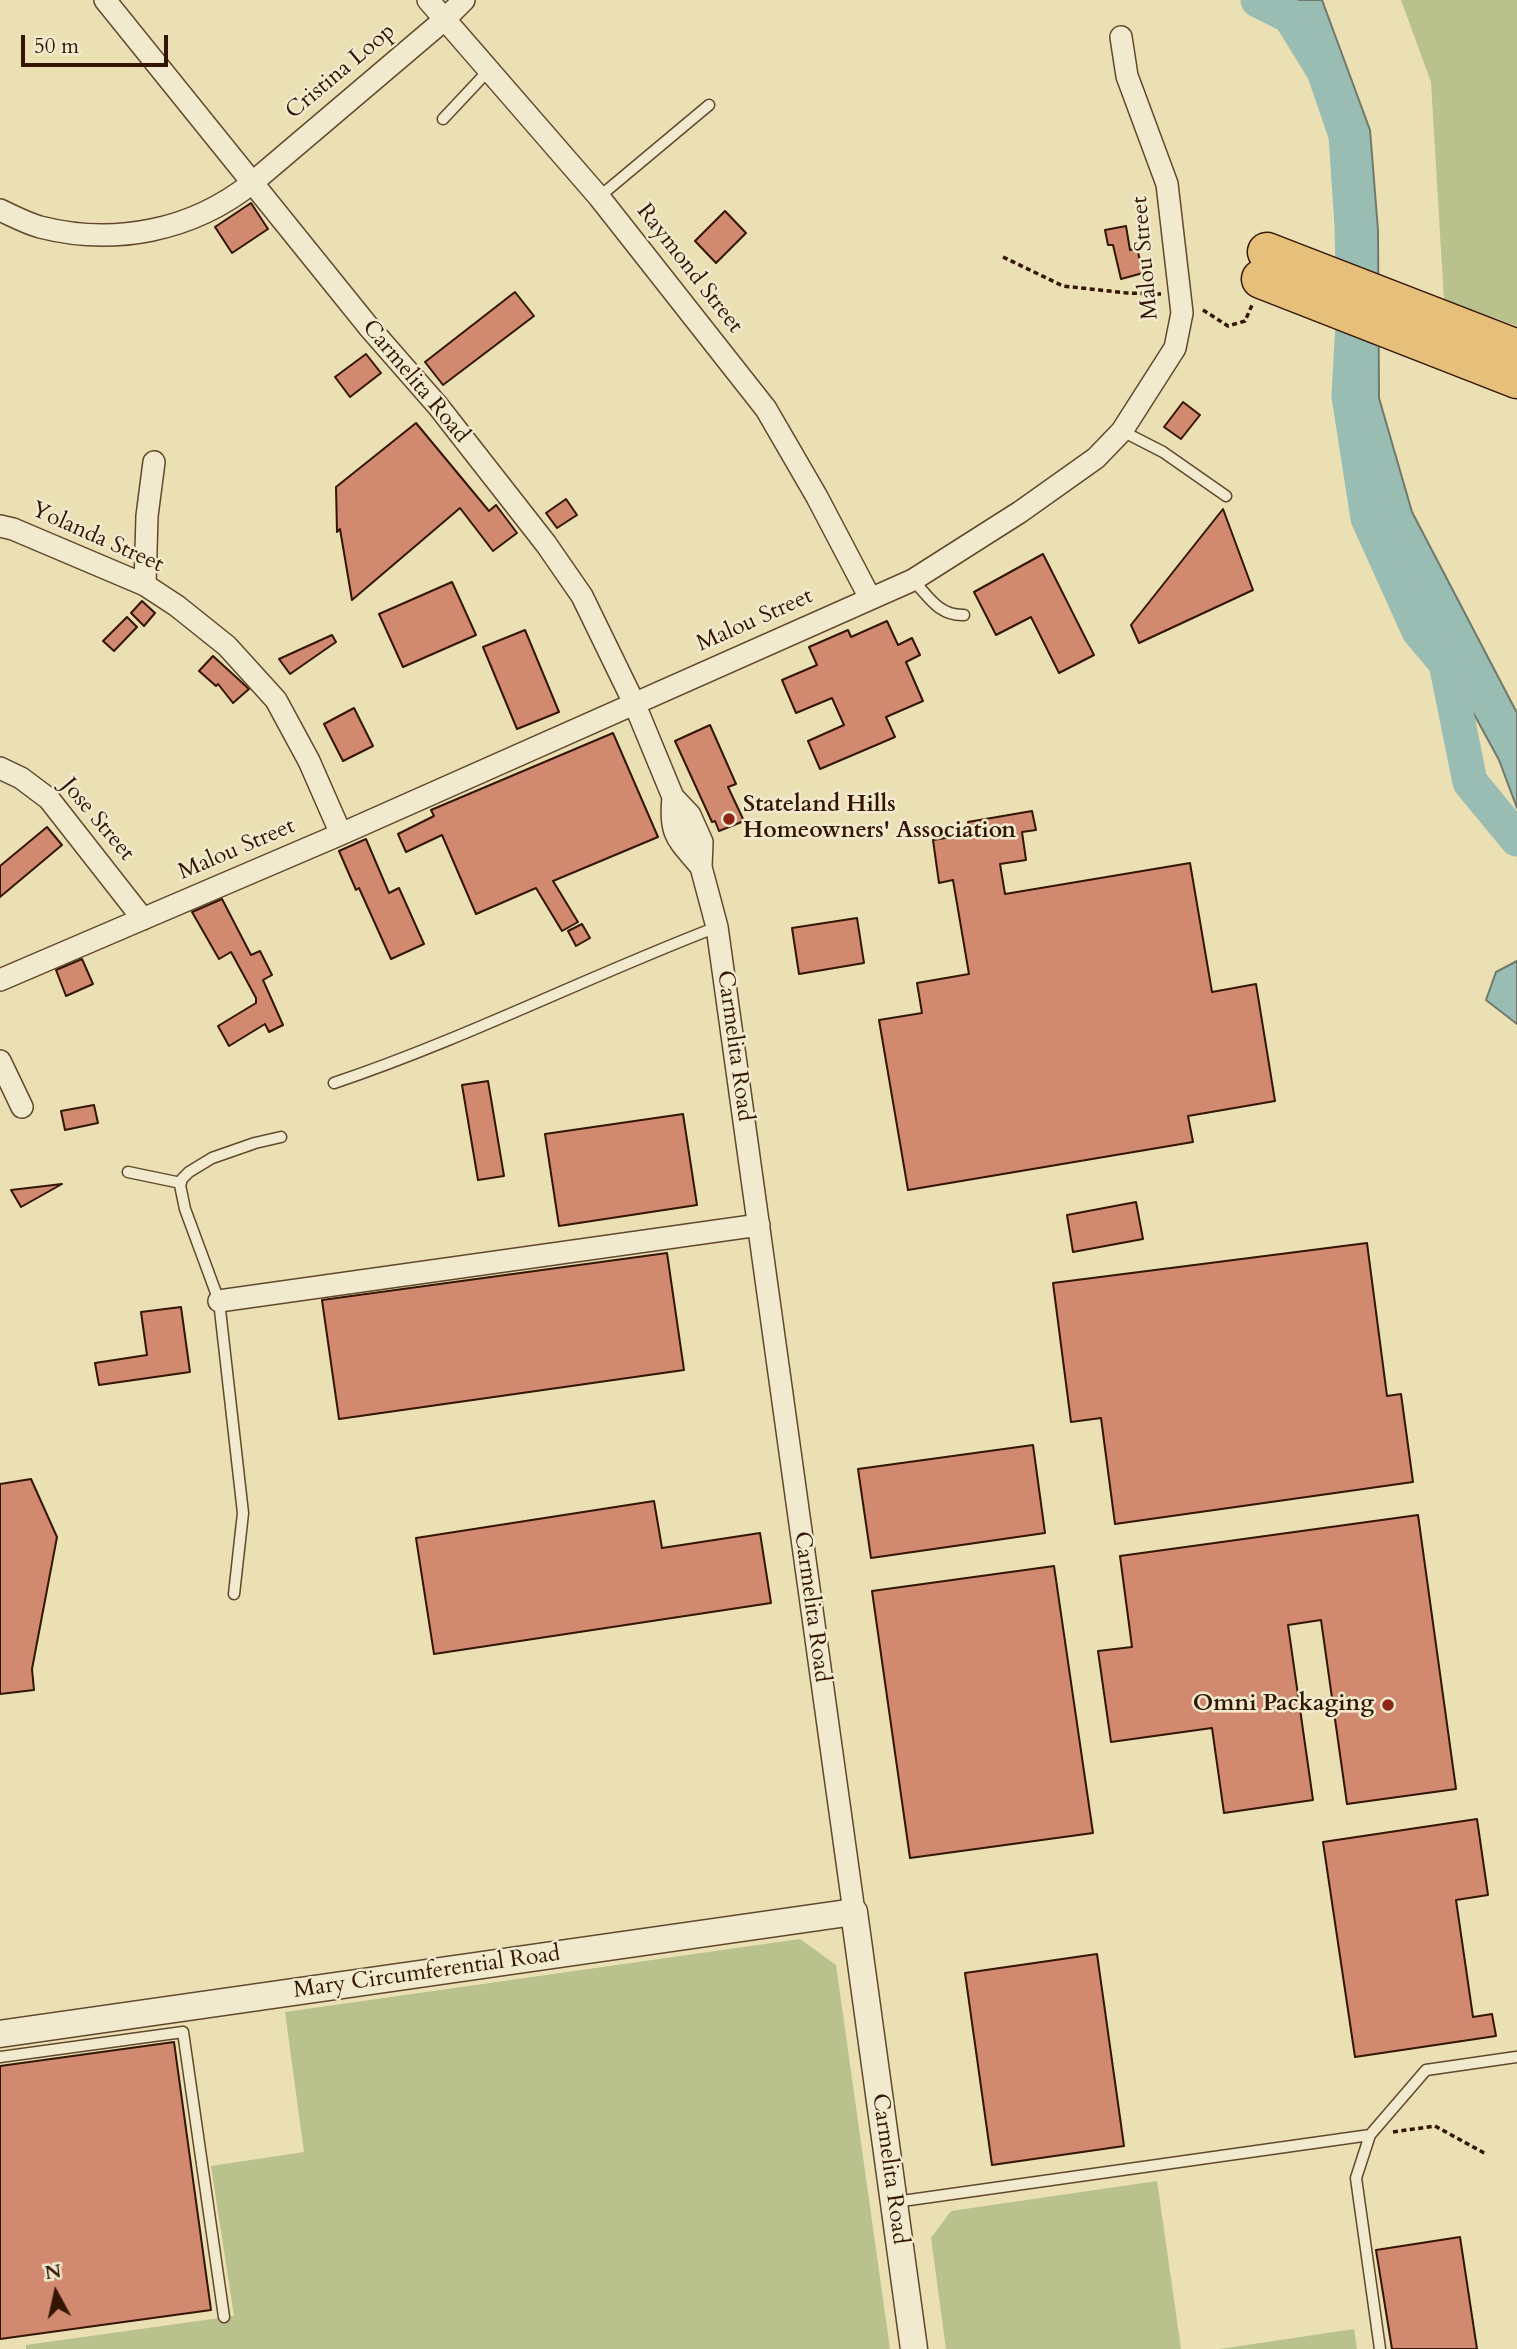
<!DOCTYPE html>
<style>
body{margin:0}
#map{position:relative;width:1517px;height:2349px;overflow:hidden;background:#ebdfb4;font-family:Cardo,serif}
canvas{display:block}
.north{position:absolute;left:21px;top:2258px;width:70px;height:70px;-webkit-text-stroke:5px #f2eace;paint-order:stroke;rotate:352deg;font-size:19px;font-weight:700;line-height:28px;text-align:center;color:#331500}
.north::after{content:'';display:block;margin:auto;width:24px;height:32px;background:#331500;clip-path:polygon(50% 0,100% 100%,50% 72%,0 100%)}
.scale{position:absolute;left:21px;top:35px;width:147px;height:32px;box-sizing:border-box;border:4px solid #331500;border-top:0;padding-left:9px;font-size:21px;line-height:24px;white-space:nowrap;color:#331500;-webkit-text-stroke:5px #f2eace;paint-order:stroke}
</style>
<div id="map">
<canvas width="1517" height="2349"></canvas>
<div class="north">N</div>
<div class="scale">50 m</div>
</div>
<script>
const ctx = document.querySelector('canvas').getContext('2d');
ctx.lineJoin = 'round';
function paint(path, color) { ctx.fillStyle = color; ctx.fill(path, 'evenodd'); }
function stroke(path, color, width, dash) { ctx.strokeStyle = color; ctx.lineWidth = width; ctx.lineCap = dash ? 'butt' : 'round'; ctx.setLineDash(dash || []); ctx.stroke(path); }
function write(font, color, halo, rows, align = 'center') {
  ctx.font = font + ' Cardo,serif'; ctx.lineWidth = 5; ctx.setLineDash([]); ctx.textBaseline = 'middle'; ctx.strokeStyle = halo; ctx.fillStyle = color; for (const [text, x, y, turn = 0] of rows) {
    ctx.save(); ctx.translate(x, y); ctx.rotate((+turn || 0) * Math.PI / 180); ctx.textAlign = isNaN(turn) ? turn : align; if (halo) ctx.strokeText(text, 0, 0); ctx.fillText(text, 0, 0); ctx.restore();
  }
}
const green = new Path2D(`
 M1401 0H1517V326L1444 300 1431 82Z
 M800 1939 836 1965 890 2349H26V2345L234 2316 211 2166 304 2152 285 2012Z
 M1157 2181 1181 2349H946L931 2238 951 2211Z
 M1354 2329 1357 2349H1220Z`);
const water = new Path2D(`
 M1258 0H1322L1370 130 1378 230 1379 398 1412 512 1517 713V808L1499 760 1446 663 1419 631 1368 518 1349 396 1354 306 1352 226 1346 135 1324 71 1290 16Z
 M1517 961V1024L1486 1000 1496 972Z`);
const river = new Path2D(`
 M1258 0 1290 16 1324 71 1346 135 1352 226 1354 306 1349 396 1368 518 1419 631 1446 663 1470 782 1517 839`);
const building = new Path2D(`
 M251 203 268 229 232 253 215 227Z
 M725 211 746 233 716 263 695 241Z
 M1126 226 1130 250 1137 248 1143 273 1121 279 1113 245H1108L1105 230Z
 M515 292 534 316 443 385 425 362Z
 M366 354 381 373 350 397 335 377Z
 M1183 402 1200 415 1181 439 1164 427Z
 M416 423 489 511 496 505 517 533 493 551 460 508 352 600 340 529 337 532 336 487Z
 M566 499 577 515 557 528 546 513Z
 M1223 509 1253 590 1139 643 1131 625Z
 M1043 554 1094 655 1059 673 1031 617 996 635 974 592Z
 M452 582 476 635 403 667 379 614Z
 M142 601 155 613 144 626 131 613Z
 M127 617 137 627 114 651 103 641Z
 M887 621 898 645 912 638 920 655 906 662 923 701 886 717 895 737 820 769 808 741 844 725 832 698 796 713 782 680 817 665 809 647 848 630 851 637Z
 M525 630 559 712 517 729 483 647Z
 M332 635 336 642 290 674 279 659Z
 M213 656 249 689 233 703 218 684 216 686 199 671Z
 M354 708 373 746 343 761 324 724Z
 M710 725 736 784 728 787 744 821 719 831 715 821 712 822 675 741Z
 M613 733 658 837 553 881 578 922 562 931 536 888 476 914 442 835 406 852 398 834 434 816 431 810Z
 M1032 811 1036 830 1022 832 1026 860 1000 864 1005 894 1190 863 1212 992 1256 984 1275 1101 1188 1116 1193 1142 908 1190 879 1020 922 1013 917 983 969 974 953 880 939 883 933 840 970 834 968 822Z
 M47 827 62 845 0 897V866Z
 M366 839 389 893 399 888 424 944 391 959 359 888 356 890 339 851Z
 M222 899 251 955 260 951 272 975 263 980 283 1025 269 1032 265 1024 229 1046 218 1026 256 1003V998L231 952 219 959 192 912Z
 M857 918 864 963 799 974 792 928Z
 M582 924 590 938 576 946 568 931Z
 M82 959 93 984 66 996 56 970Z
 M488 1081 504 1176 478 1180 462 1085Z
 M94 1105 98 1123 65 1130 61 1111Z
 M683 1114 697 1205 559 1226 545 1134Z
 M62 1184 21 1207 11 1190Z
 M1136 1202 1143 1239 1073 1252 1067 1215Z
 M1367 1243 1387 1396 1401 1394 1413 1482 1115 1524 1101 1418 1071 1422 1053 1283Z
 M667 1253 684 1370 339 1419 322 1300Z
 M181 1307 190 1372 99 1385 95 1363 147 1355 141 1312Z
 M1033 1445 1045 1533 871 1558 858 1469Z
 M31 1479 57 1537 32 1669 34 1690 0 1694V1484Z
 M654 1501 662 1548 760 1533 771 1603 434 1654 416 1538Z
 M1418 1515 1456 1789 1347 1804 1321 1620 1288 1625 1313 1800 1224 1813 1212 1728 1111 1742 1098 1651 1132 1647 1120 1556Z
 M1054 1566 1093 1833 910 1858 872 1591Z
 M1477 1819 1488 1895 1456 1900 1473 2017 1492 2014 1496 2036 1355 2057 1323 1842Z
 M1097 1954 1124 2146 992 2165 965 1973Z
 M174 2042 211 2310 0 2339V2066Z
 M1460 2237 1477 2349H1392L1376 2250Z`);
const path = new Path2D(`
 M1003 257 1063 286 1127 293 1161 294
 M1203 310 1228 326 1245 321 1252 305
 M1393 2132 1435 2126 1486 2154`);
const service = new Path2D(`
 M443 119 488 71
 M599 197 709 105
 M1122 431 1163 452 1226 496
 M913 580C929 597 939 616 964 615
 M334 1083C465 1039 589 976 717 927
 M128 1172 181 1183
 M234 1594 243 1513 219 1301 185 1209 180 1185 182 1179 189 1172 212 1158 255 1143 281 1137
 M0 2057 183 2032 224 2317
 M895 2202 1370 2135
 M1380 2349 1356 2178 1370 2135 1426 2070 1516 2057`);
const minor = new Path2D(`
 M105 0 368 326 438 406 546 544 582 596 635 705 673 797 690 815 702 842 701 867 717 927 854 1912
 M428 0 599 197 766 409 817 497 870 598
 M0 210C13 216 26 223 40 227 114 246 192 231 252 183L444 20 464 0
 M0 526 13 529 145 585 177 606 227 646 276 700 309 761 341 834
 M145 585 147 516 154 462
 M0 768 21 778 49 799 143 919
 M673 797C669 836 678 839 701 867
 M0 980 341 834 913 580 1020 512 1096 458 1122 431 1175 348 1182 313 1167 184 1127 76 1121 37
 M0 1061 22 1107
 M219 1301 759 1225`);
const tertiary = new Path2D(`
 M0 2034 854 1912 914 2349`);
const motorway = new Path2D(`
 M1267 252 1517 349
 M1261 279 1517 379`);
const markers = [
 [729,819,7,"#8f2418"],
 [1388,1705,7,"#8f2418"]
];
const streetNames = [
 ["Cristina Loop",341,72,-40],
 ["Malou Street",1146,258,-95],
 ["Raymond Street",689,269,52],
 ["Carmelita Road",415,382,50],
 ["Yolanda Street",97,538,24],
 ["Malou Street",755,621,-24],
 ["Jose Street",97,820,50],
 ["Malou Street",237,850,-23],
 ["Carmelita Road",734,1046,82],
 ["Carmelita Road",811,1607,82],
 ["Mary Circumferential Road",427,1973,-8],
 ["Carmelita Road",889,2169,82]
];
const poiNames = [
 ["Stateland Hills",743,806],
 ["Homeowners' Association",743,832],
 ["Omni Packaging",1374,1705,"right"]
];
paint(green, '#b9c18c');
paint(water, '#99bcb3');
stroke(water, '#70796b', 2);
stroke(river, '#99bcb3', 35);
paint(building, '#d18a70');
stroke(building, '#331500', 2);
stroke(service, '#61482d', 13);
stroke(minor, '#61482d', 24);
stroke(tertiary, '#61482d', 29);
stroke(motorway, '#331500', 41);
stroke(path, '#331500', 3.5, [5, 3.5]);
stroke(service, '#f2eace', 10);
stroke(minor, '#f2eace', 21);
stroke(tertiary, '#f2eace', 26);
stroke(motorway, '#e6c07a', 38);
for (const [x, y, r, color] of markers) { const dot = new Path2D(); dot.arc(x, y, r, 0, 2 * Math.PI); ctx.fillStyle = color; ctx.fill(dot); stroke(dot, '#f2eace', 2.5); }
write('23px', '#331500', '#f2eace', streetNames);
write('bold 23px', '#331500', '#f2eace', poiNames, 'left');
</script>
